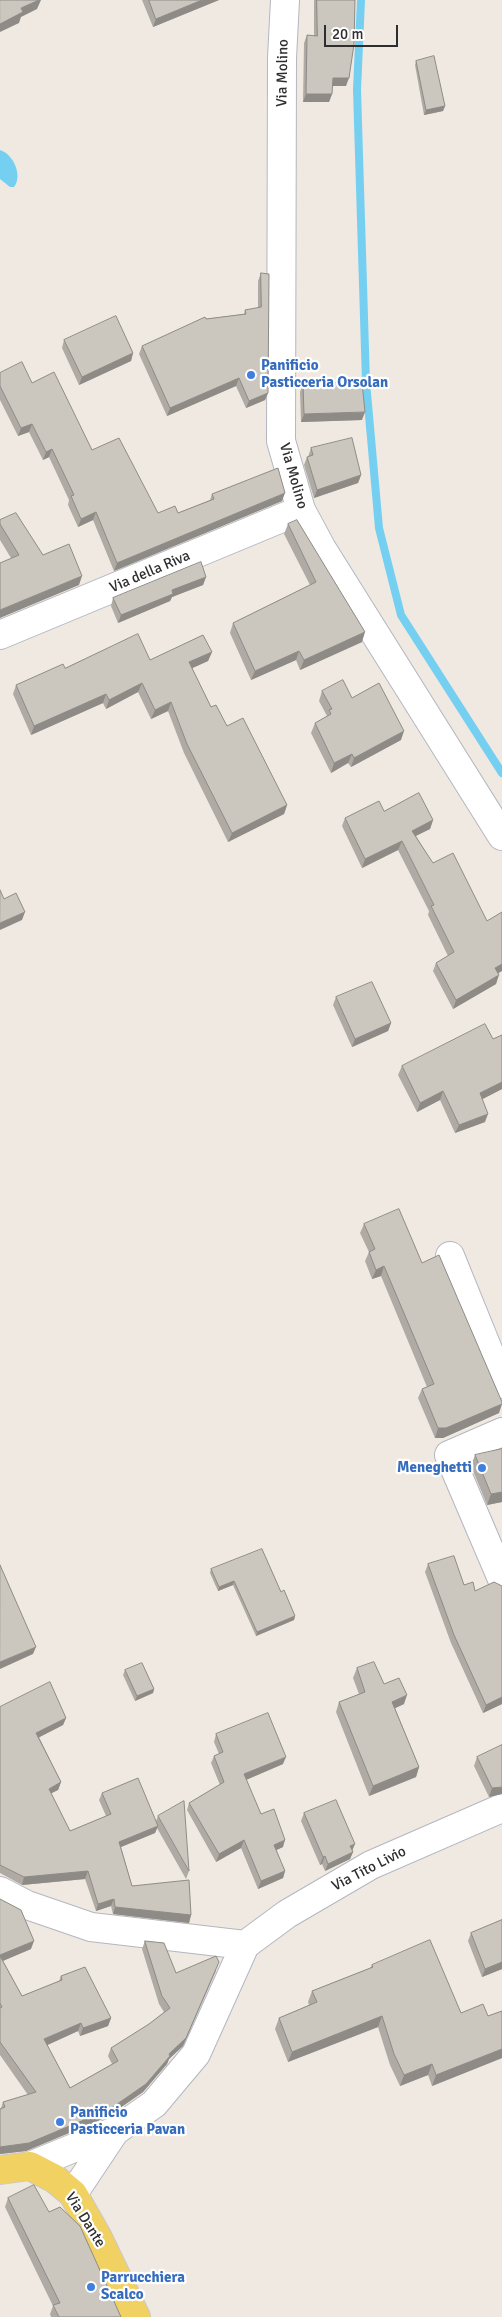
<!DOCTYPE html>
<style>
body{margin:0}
#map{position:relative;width:502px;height:2317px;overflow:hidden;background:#efe9e1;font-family:Signika,sans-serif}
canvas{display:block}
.scale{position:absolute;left:324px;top:25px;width:74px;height:22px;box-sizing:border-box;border:2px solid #2e2e2e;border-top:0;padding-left:6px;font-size:15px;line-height:18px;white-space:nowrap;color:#2e2e2e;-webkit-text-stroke:4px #fff;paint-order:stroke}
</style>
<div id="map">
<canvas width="502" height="2317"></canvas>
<div class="scale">20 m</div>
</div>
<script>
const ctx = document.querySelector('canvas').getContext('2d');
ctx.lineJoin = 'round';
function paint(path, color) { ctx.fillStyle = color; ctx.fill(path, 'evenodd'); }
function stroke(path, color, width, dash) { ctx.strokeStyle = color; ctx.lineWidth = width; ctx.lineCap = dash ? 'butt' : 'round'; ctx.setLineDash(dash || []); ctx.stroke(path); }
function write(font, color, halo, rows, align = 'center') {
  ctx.font = font + ' Signika,sans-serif'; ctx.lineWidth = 4.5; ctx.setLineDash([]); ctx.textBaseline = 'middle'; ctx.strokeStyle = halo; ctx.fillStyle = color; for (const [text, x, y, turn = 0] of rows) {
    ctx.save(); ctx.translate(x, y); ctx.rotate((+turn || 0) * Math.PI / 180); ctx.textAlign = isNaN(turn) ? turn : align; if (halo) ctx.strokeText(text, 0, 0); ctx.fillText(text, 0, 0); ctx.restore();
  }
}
const water = new Path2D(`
 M0 150C13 154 23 175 14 187H10L0 179Z`);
const stream = new Path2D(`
 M361 0 357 90 366 382 379 528 401 615 502 773`);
const minor = new Path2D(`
 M285 0 282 58 281 441 301 510 322 549 502 836
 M0 635 301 510
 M450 1256 502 1384
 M502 1432 449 1455 502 1579
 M0 1891 27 1905 91 1927 245 1945
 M30 2166 115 2131
 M73 2194 115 2131 154 2104 196 2054 245 1945 287 1914 371 1865 502 1808`);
const major = new Path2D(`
 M0 2170 30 2166 55 2179 73 2194 98 2238 136 2317`);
const wall = new Path2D(`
 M142 0H219L153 27Z
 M314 0H355L346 86H332V94L329 102H303L304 43 307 35 314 36Z
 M416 61 445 106 443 111 424 115 415 65Z
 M261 273 268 393 265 400 246 408 236 386 167 416 139 354 142 346 206 319 244 314 245 310 258 308V281Z
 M64 340 133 353 131 361 79 385 62 348Z
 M0 373 32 383 92 450 158 513H178L210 500 212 494 282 501 114 571 93 520 78 527 68 505 69 500 49 457 43 460 29 432 18 436 0 400Z
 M303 384 362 420 301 422 300 392Z
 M311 448 361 475 358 483 314 498 304 465 307 457H308Z
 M0 520 43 555 79 585 11 558 0 540Z
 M288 524 362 642 300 670 296 660 251 680 230 633 233 623 310 585 284 534Z
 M206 577 203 585 172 597 170 601 118 623 111 606 113 598Z
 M212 652 208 661 192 668 211 707 227 726 287 805 284 814 228 842 184 753 168 711 151 719 138 692 106 709 103 703 31 735 13 694 16 685 65 668 150 660Z
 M322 691 352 698 401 740 351 767 348 763 331 773 311 733 315 723 326 717 327 716 319 701Z
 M384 811 433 820 430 829 416 836 498 973 496 984 453 1009 433 971 436 963 448 956 428 915 429 911 398 850 362 868 342 826 345 818Z
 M336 997 391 1023 388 1031 352 1047 333 1005Z
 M502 1035V1089L482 1099 485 1122 455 1133 440 1100 417 1112 398 1075 402 1066 493 1039Z
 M364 1224 422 1263 499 1413 443 1438H435L418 1398 422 1389 427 1387 381 1276 372 1279 365 1261 369 1252 360 1233Z
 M475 1455 502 1502 487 1505 471 1466Z
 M428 1564 502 1704 483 1713 451 1643 425 1572Z
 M211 1569 281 1592 295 1616 294 1620 256 1636 233 1585 218 1591 210 1573Z
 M357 1668 384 1684 404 1704 395 1708 419 1767 416 1777 369 1796 336 1712 339 1702 359 1694 353 1678Z
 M125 1670 154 1689 153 1693 135 1701 123 1675Z
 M0 1707 66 1718 63 1725 39 1737 61 1782 58 1790 51 1793 70 1831 106 1816 99 1800 102 1793 156 1821 158 1816 189 1871 186 1879 157 1828 155 1833 121 1847 132 1886 191 1915 189 1923 113 1914 111 1906 96 1911 85 1879 22 1885 0 1873Z
 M216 1734 283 1764 246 1780 261 1814 283 1847 276 1850 285 1871 283 1878 258 1889 241 1848 216 1862 187 1810 189 1803 220 1785 211 1763 214 1756 219 1754 214 1742Z
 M477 1757 502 1794 489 1797 474 1766Z
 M304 1813 352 1850 353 1852 350 1859 325 1871 322 1864 320 1865 301 1821Z
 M0 1899 31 1949 3 1961 22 1996 59 1981 61 1976 111 2018 108 2026 80 2036 78 2031 47 2045 70 2088 112 2064 108 2056 111 2048 149 2024 164 2012 159 2004 142 1949 145 1941 176 1973 216 1971 183 2046 169 2059 167 2064 143 2092 107 2117 26 2151 0 2154V2109L1 2108 3 2102 28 2095 0 2055Z
 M502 1920V1969L482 1977 468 1941 471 1933Z
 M372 1965 461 2013 488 2016 502 2011V2058L432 2086 428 2075 400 2086 390 2065 378 2027 288 2062 275 2029 279 2018 309 2005 308 2002 312 1991 370 1968Z
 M8 2198 49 2212 121 2317H51L50 2314 53 2306 5 2207Z`);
const shadedWall = new Path2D(`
 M39 0H41L37 9 21 17 19 23 0 32V24L21 8Z
 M202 0H219L153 27 156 19Z
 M333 78H349L346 86H330Z
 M306 94H332L329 102H303Z
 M445 106 443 111 424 115 426 110Z
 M133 353 131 361 79 385 82 377Z
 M239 378 236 386 167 416 170 408Z
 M268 393 265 400 246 408 249 401Z
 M365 412 362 420 301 422 304 414Z
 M32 424 29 432 18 436 21 428Z
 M52 449 49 457 43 460 46 452Z
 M361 475 358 483 314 498 317 490Z
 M285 493 282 501 114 571 117 563Z
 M96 512 93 520 78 527 81 519Z
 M82 576 79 585 0 618V610Z
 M206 577 203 585 172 597 170 601 118 623 121 615 172 590Z
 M365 632 362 642 300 670 304 660Z
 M299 651 296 660 251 680 255 671Z
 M212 652 208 661 186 671 189 662Z
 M142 683 138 692 106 709 109 700Z
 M106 694 103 703 31 735 34 726Z
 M171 702 168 711 151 719 155 710Z
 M404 731 401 740 351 767 354 758Z
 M352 754 348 763 331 773 334 763Z
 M287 805 284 814 228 842 232 833Z
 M433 820 430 829 409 839 412 831Z
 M402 841 398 850 362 868 365 859Z
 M25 912 22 920 0 930V923Z
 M502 964V971L492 977 495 968Z
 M499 975 496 984 453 1009 456 1000Z
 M391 1023 388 1031 352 1047 355 1039Z
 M502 1082V1089L477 1102 480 1093Z
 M443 1091 440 1100 417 1112 420 1103Z
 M488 1114 485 1122 455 1133 459 1125Z
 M384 1266 381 1276 372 1279 376 1270Z
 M502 1404 499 1413 443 1438H435L438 1428Z
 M502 1492V1502L487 1505 491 1494Z
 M234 1581 233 1585 218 1591 219 1587Z
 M295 1616 294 1620 256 1636 257 1632Z
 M36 1647 33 1654 0 1669V1662Z
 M154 1689 153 1693 135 1701 137 1696Z
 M407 1695 404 1704 389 1711 392 1702Z
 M502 1697V1704L483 1713 486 1705Z
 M66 1718 63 1725 34 1740 36 1733Z
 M286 1757 283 1764 241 1782 244 1774Z
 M419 1767 416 1777 369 1796 373 1786Z
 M61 1782 58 1790 46 1796 49 1789Z
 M502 1787V1794L489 1797 492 1788Z
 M158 1826 155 1833 116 1849 119 1842Z
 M244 1840 241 1848 216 1862 219 1854Z
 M285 1840 283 1847 272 1852 274 1845Z
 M355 1844 352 1851 350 1846Z
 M353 1852 350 1859 325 1871 328 1864Z
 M325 1856 322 1864 320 1865 323 1857Z
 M88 1871 85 1879 22 1885 24 1877Z
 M285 1871 283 1878 258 1889 261 1881Z
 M114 1899 111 1906 96 1911 98 1904Z
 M115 1907 191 1915 189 1923 113 1914Z
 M34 1941 31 1949 0 1962V1955Z
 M219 1962 183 2046 169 2059 167 2064 143 2092 107 2117 26 2151 0 2154V2147L169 2054Z
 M502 1962V1969L482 1977 485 1969Z
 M382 2016 378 2027 288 2062 292 2052Z
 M111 2018 108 2026 80 2036 83 2028Z
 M81 2023 78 2031 41 2048 44 2039Z
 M502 2049V2058L432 2086 436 2075Z
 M432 2064 428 2075 400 2086 404 2075Z`);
const building = new Path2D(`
 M0 0H39L21 8 23 12 0 24Z
 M149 0H202L156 19Z
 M317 0H355L354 44 349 78H333L332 94H306L307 35 317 36Z
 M434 56 445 106 426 110 416 61Z
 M261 273 269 274 268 393 249 401 239 378 170 408 142 346 205 317 206 319 246 314 245 310 261 307Z
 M116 316 133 353 82 377 64 340Z
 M22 362 32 383 54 372 92 450 119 438 158 513 175 506 178 513 214 499 212 494 278 468 285 493 117 563 96 512 81 519 71 496 74 495 52 449 46 452 32 424 21 428 0 386V373Z
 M362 382 365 412 304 414 303 384Z
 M352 438 361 475 317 490 307 457 313 455 311 448Z
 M16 513 43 555 69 544 82 576 0 610V563L19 555 0 524V520Z
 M297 520 365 632 304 660 299 651 255 671 233 623 316 582 288 524Z
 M201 562 206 577 172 590 173 594 121 615 113 598Z
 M138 634 150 660 203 635 212 652 189 662 211 707 216 705 227 726 243 718 287 805 232 833 187 744 171 702 155 710 142 683 109 700 106 694 34 726 16 685 63 664 65 668Z
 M343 680 352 698 379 683 404 731 354 758 352 754 334 763 315 723 331 714 329 710 332 709 322 691Z
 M419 793 433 820 412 831 433 863 453 853 487 921 502 912V964L495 968 499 975 456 1000 436 963 454 952 431 906 434 905 402 841 365 859 345 818 379 801 384 811Z
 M0 890 4 899 16 893 25 912 0 923Z
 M372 982 391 1023 355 1039 336 997Z
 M485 1024 493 1039 502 1035V1082L480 1093 488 1114 459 1125 443 1091 420 1103 402 1066Z
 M399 1209 422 1263 439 1255 502 1402V1404L446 1428H438L422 1389 434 1384 384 1266 376 1270 369 1252 375 1249 364 1224Z
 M502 1449V1492L491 1494 475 1455Z
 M262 1549 281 1592 284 1590 295 1616 257 1632 234 1581 219 1587 211 1569Z
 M454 1556 464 1585 473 1582 475 1591 494 1582 502 1586V1697L486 1705 454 1635 428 1564Z
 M0 1565 36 1647 0 1662Z
 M374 1662 384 1684 399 1678 407 1695 392 1702 419 1767 373 1786 339 1702 365 1692 357 1668Z
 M142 1663 154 1689 137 1696 125 1670Z
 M50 1682 66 1718 36 1733 61 1782 49 1789 70 1831 111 1814 102 1793 138 1778 158 1826 119 1842 132 1886 189 1880 191 1915 115 1907 114 1899 98 1904 88 1871 24 1877 0 1865V1707Z
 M268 1713 286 1757 244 1774 261 1814 274 1809 285 1840 274 1845 285 1871 261 1881 244 1840 219 1854 189 1803 224 1782 214 1756 223 1752 216 1734Z
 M502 1745V1787L492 1788 477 1757Z
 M336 1800 355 1844 350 1846 353 1852 328 1864 325 1856 323 1857 304 1813Z
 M184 1801 189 1871 158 1816Z
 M0 1899 21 1910 34 1941 0 1955Z
 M502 1920V1962L485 1969 471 1933Z
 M430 1940 461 2013 483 2004 488 2016 502 2011V2049L436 2075 432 2064 404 2075 394 2054 382 2016 292 2052 279 2018 317 2002 312 1991 373 1967 372 1965Z
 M145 1941 164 1943 176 1973 216 1956 219 1962 186 2038 169 2054 170 2056 146 2084 110 2109 29 2143 0 2147V2109L5 2107 3 2102 36 2092 0 2042V2008L2 2007 0 2003V1956L22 1996 62 1980 61 1976 85 1967 111 2018 83 2028 81 2023 44 2039 70 2088 118 2061 111 2048 149 2024 170 2008 162 1996Z
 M34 2185 49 2212 60 2207 80 2226 121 2317H59L53 2305 60 2303 8 2198Z`);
const markers = [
 [251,375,5,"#3f7fe0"],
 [482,1468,5,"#3f7fe0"],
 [60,2122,5,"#3f7fe0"],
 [91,2287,5,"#3f7fe0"]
];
const streetNames = [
 ["Via Molino",283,73,-89],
 ["Via Molino",293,476,74],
 ["Via della Riva",150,572,-23],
 ["Via Tito Livio",369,1869,-27],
 ["Via Dante",85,2220,58]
];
const shopNames = [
 ["Panificio",261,366],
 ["Pasticceria Orsolan",261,383],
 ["Meneghetti",472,1468,"right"],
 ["Panificio",70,2113],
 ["Pasticceria Pavan",70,2130],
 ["Parrucchiera",101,2278],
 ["Scalco",101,2295]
];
paint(water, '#75cff0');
stroke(stream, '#75cff0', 8);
stroke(minor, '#b4b7c1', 30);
stroke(major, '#c9c9c9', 30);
stroke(minor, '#fff', 28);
stroke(major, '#f2d163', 28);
paint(wall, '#afaba4');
paint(shadedWall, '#8e8b86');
paint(building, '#cbc7bf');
stroke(building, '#8e8b86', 1);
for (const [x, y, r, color] of markers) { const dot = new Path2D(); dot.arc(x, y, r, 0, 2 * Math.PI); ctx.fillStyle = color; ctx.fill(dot); stroke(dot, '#fff', 2); }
write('15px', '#2e2e2e', '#fff', streetNames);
write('bold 15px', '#366cbe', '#fff', shopNames, 'left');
</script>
